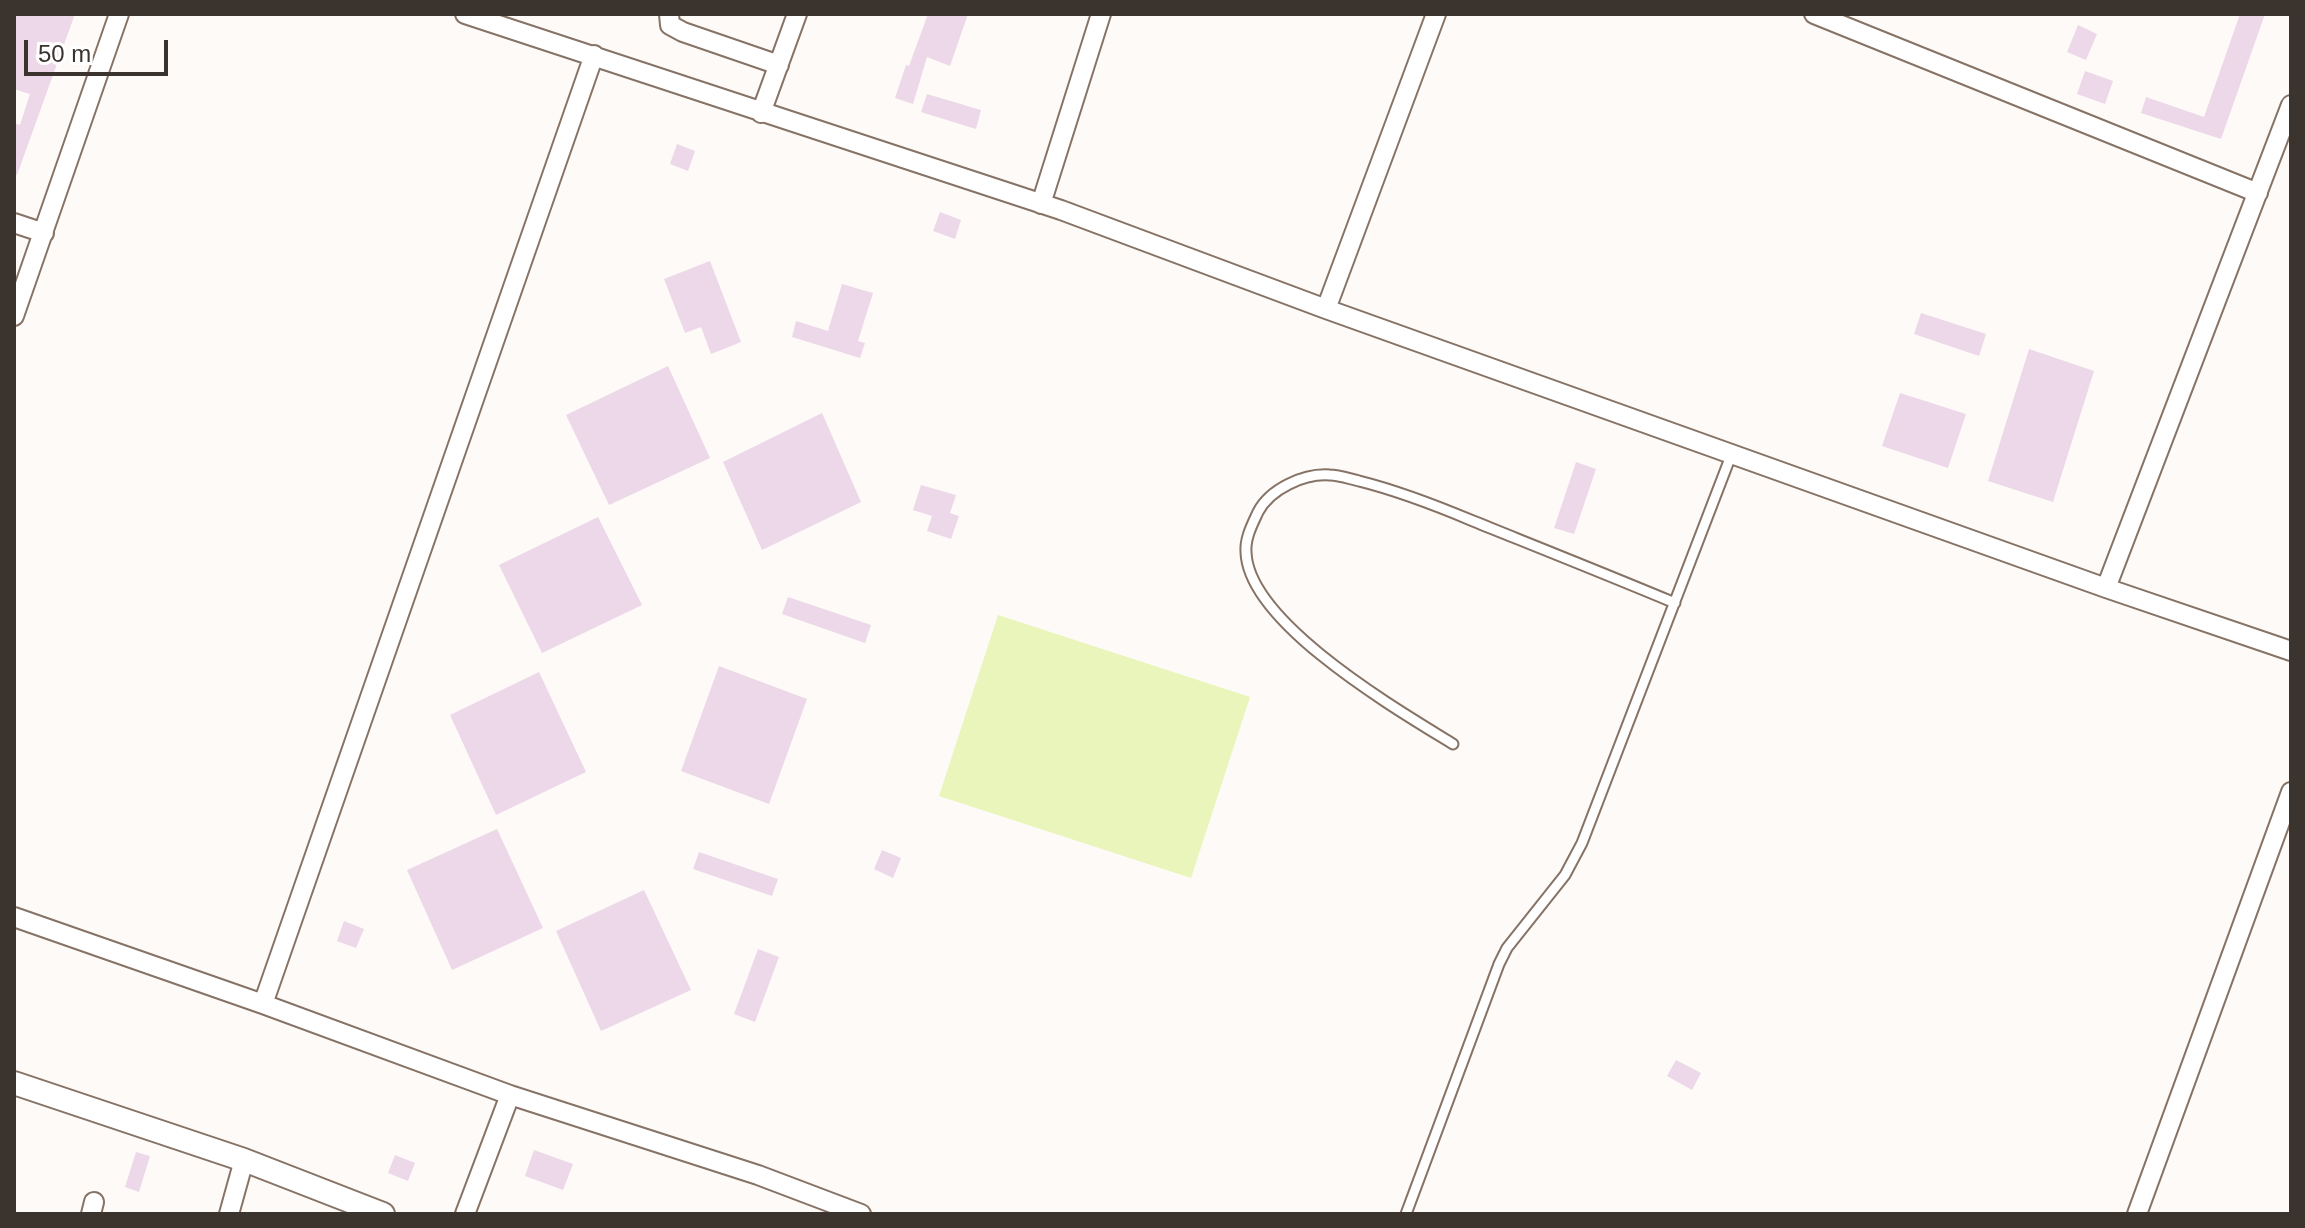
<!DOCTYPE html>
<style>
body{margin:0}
#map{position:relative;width:2305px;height:1228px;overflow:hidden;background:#fefaf7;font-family:Helvetica,sans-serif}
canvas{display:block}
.frame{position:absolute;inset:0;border:16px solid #3b342e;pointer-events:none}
.scale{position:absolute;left:24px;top:40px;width:144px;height:36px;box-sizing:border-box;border:4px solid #3b342e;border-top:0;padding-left:10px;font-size:24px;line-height:28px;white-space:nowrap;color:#3b342e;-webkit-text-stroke:6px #fff;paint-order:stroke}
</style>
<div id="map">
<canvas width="2305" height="1228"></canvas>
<div class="frame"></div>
<div class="scale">50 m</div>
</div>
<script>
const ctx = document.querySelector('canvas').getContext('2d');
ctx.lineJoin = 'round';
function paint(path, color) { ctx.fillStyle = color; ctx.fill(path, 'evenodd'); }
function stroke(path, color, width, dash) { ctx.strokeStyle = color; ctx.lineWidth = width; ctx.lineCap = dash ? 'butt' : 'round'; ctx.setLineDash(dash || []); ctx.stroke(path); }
const green = new Path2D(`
 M998 615 1250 697 1191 878 939 796Z`);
const building = new Path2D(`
 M14 14H75L17 175 14 174V123L20 125 30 94 14 89Z
 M928 14H968L950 66 927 57 913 104 895 98 906 65 909 66Z
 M2240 14H2265L2221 139 2141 113 2146 97 2204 117Z
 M2078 25 2097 34 2086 60 2067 52Z
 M2085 71 2113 81 2105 104 2077 94Z
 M927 94 981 110 976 129 921 112Z
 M677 144 695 151 688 171 670 164Z
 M940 212 961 220 955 239 933 231Z
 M710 261 741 342 711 354 701 327 685 333 664 279Z
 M842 284 873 293 858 341 865 343 860 358 792 337 796 321 828 331Z
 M1921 313 1986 334 1979 356 1914 334Z
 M2029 349 2094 371 2053 502 1988 481Z
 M668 366 710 458 609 505 566 415Z
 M1900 393 1966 414 1948 468 1882 446Z
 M822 413 861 502 762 550 723 462Z
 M1576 462 1596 469 1574 534 1554 528Z
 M921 485 956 495 950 513 959 516 951 539 927 531 932 516 913 510Z
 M598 517 642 605 542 653 499 565Z
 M788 597 871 625 865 643 782 614Z
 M719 666 807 699 769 804 681 771Z
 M539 672 586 772 496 815 450 715Z
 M497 829 543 928 452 970 407 870Z
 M882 850 901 858 893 878 874 869Z
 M699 852 778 879 772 896 693 869Z
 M644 890 691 990 601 1031 556 931Z
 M344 921 364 929 356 948 337 941Z
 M758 949 779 957 755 1022 734 1014Z
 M1676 1060 1701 1073 1692 1090 1667 1076Z
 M534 1150 573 1164 563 1190 525 1176Z
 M136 1152 150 1156 139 1192 125 1187Z
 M395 1155 415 1163 408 1181 388 1173Z`);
const service = new Path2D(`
 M1453 744C1398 710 1248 623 1246 552 1245 538 1252 525 1258 512 1270 489 1304 473 1330 475 1339 475 1350 479 1359 481 1399 491 1435 505 1473 521 1540 548 1608 575 1675 603
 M1406 1214 1499 964 1507 948 1565 875 1582 843 1732 453`);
const minor = new Path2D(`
 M465 14 1061 210 1326 309 2106 588 2291 651
 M669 14 670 25 683 32 779 65
 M1814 14 2258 193
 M761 113 797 14
 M1041 204 1101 14
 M14 223 44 233
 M1326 309 1436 14
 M14 316 119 14
 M2106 588 2291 105
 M14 917 263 1004 510 1095 758 1175 861 1214
 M263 1004 594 55
 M91 1214 94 1202
 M229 1214 244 1160
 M465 1214 510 1095
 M2137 1214 2291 792`);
const tertiary = new Path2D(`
 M14 1083 244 1160 383 1214`);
paint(green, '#e9f5ba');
paint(building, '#ecd8e8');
stroke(service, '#867366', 13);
stroke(minor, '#867366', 22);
stroke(tertiary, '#867366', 26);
stroke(service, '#fff', 9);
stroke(minor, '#fff', 18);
stroke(tertiary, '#fff', 22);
</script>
